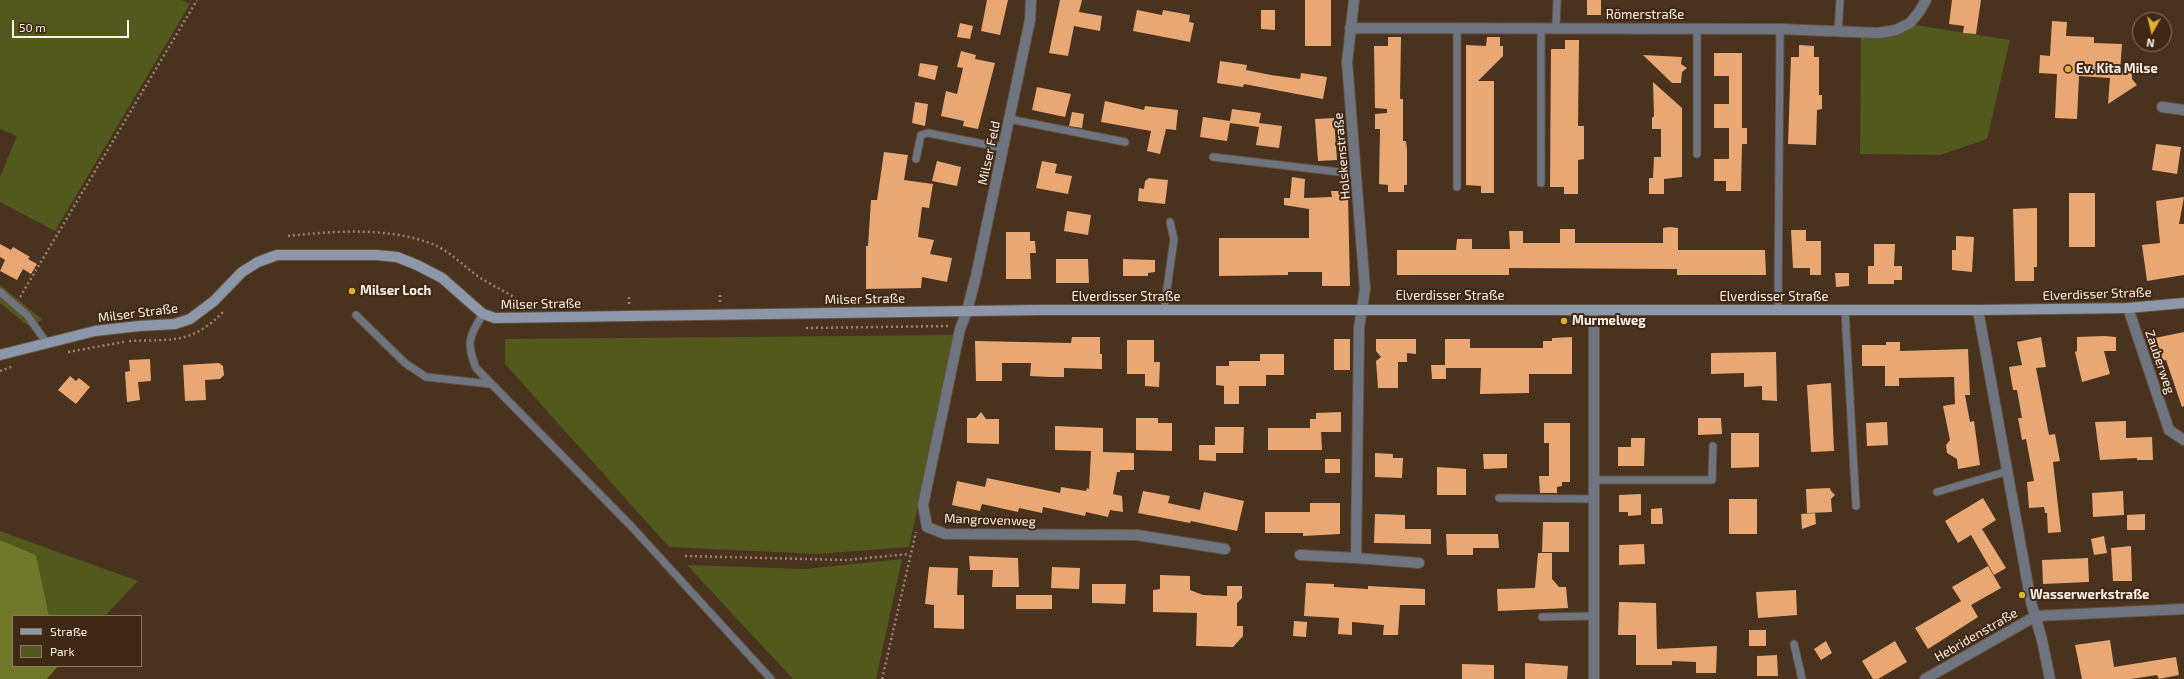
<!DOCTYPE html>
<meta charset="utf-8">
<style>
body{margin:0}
#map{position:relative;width:2184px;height:679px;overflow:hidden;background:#49321e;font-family:"Exo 2",sans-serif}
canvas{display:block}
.legend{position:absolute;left:12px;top:615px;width:130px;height:52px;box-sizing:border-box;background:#3f2814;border:1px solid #8b7869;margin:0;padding:5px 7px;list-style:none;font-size:12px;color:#fef1e8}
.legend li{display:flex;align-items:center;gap:8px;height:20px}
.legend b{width:20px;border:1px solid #8b7869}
.north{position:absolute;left:2132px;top:12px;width:40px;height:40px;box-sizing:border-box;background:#3f2814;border:1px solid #8b7869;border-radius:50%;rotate:188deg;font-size:11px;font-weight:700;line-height:16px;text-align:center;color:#fef1e8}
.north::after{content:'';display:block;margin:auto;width:14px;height:18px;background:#e1af34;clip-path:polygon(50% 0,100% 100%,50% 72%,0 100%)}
.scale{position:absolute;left:12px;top:20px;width:117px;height:18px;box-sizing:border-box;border:2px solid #fef1e8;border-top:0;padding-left:5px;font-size:12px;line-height:14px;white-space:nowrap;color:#fef1e8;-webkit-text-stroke:3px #3f2814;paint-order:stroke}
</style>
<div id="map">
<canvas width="2184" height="679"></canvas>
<ul class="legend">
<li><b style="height:5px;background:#8c97aa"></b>Straße</li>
<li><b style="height:11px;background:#52591c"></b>Park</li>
</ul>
<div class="north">N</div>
<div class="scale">50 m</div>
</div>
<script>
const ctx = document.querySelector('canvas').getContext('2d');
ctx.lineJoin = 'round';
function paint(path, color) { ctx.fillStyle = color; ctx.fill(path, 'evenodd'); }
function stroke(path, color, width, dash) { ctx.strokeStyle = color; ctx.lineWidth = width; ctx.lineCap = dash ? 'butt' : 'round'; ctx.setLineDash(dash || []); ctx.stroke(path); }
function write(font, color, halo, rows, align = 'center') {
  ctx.font = font + ' "Exo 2",sans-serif'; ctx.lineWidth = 4; ctx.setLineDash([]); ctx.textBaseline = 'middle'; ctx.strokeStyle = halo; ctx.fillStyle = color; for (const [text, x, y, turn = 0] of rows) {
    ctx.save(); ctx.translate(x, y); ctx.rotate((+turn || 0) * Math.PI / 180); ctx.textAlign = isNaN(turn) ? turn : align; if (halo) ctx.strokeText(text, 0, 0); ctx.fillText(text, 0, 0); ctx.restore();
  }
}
const green = new Path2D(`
 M0 0H182L190 4 55 231 0 202V177L17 136 0 129Z
 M1916 25 2010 40 1987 139 1940 155 1860 154 1861 38C1882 38 1898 38 1916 25Z
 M0 285 43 320 27 325 0 303Z
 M955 335 909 547 818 554 669 547 505 364V339Z
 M0 531 138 581 105 616H49L36 555 0 540Z
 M902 559 876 679H793L687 565 805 569Z`);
const forest = new Path2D(`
 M0 540 36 555 49 616H13V666H58L47 679H0Z`);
const building = new Path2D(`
 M987 0H1008L1000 35 981 31Z
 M1060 0H1082L1079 12 1102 16 1100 31 1074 26 1068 56 1049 53Z
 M1305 0H1331V46H1305Z
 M1587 0H1601V15H1587Z
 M1952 0H1981L1976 34 1963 33 1964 26 1949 24Z
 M1137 10 1162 15 1163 10 1190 15 1189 22 1194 23 1190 42 1133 31Z
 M1261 10H1275V30L1261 29Z
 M2052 21 2067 22 2066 36 2094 37V43L2122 44 2120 71H2132V79L2137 85 2108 104 2110 78 2079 76 2077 119 2055 118 2057 74 2039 73 2040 55 2050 56Z
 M960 23 973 26 970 39 957 37Z
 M1388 37H1401L1400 99H1403V141H1406L1407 149V185H1404V192H1388V185L1379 184 1380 129H1375V114L1387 113V109L1375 108 1374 46H1388Z
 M1487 37H1500V46H1503V56L1478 81H1494V193H1481V186L1466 185V45L1486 46Z
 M1565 40H1579L1578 126H1584V159L1578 160V194H1564V187H1550L1551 49H1565Z
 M1799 45 1814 46V57H1819V95H1822V109L1817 110 1816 145 1788 144 1791 57H1799Z
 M961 51 976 55 975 59 995 63 978 129 963 126 964 121 941 116 946 91 957 94 963 68 957 67Z
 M1714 53H1742V128H1747V144H1742L1741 191H1726V181H1714V159H1729V128H1714V104H1729V76H1714Z
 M1643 55 1682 57 1681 64 1687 68 1682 72 1681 83H1672Z
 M1220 61 1247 65 1246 70 1271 75 1300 79 1301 73 1327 77 1323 99 1244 84 1243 87 1217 83Z
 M920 63 938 66 935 80 918 76Z
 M1653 82 1682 108V177L1664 179V194H1649V178H1653L1654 157H1661V129H1652V118L1654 116Z
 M1037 87 1071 94 1065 117 1032 110Z
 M1105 101 1144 110 1145 106 1178 110 1176 130 1166 129 1160 154 1147 151 1151 131 1101 122Z
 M915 102 928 104 925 126 912 123Z
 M1232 109 1261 113 1259 123 1282 126 1279 148 1256 145 1259 127 1230 123 1227 141 1200 137 1203 117 1230 121Z
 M1072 112 1084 114 1082 128 1069 126Z
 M1334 118 1337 160 1318 161 1315 119Z
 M2156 144 2181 147 2177 174 2152 170Z
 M884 152 908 155 904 180 933 184 929 208 922 207 918 237 934 240 930 254 952 258 947 282 922 277 921 288 866 289V246H868L871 200H877Z
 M937 161 961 167 957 186 932 181Z
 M1042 161 1057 164 1055 173 1072 176 1068 194 1036 188Z
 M1292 177 1305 179 1304 198 1332 197 1331 191H1344V197H1348L1350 286H1322V272H1288V275L1219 276V238H1309V209L1284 205V198H1290Z
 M1149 178 1168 180 1165 204 1138 201 1139 188 1144 189 1145 181Z
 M2069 193H2095V247H2069Z
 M2184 197 2179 224H2184V275L2147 281 2142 245 2160 243 2156 201Z
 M2037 208V267H2034V281H2015L2013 209Z
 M1067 211 1091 215 1088 235 1064 231Z
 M1670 227 1678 228V250H1765L1766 275H1677V269L1509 268V275H1397V250H1456L1457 239H1472V249H1510L1509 231H1523V243H1560V229H1575V243H1663V228Z
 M1791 230H1806V241H1821V275H1810V268H1793Z
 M1006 232H1030V241H1035L1036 253H1030L1031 279H1006Z
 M1956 236 1974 237 1972 272 1952 270V250H1956Z
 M0 244 11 250 13 247 30 257 28 259 37 264 31 274 23 269 17 280 0 271 5 260 0 257Z
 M1874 244H1895L1894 266H1902V280H1894V284H1868V266H1874Z
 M1056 259H1088L1089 283H1056Z
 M1123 259 1155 260V272L1148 273V276H1123Z
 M1835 273H1849V286L1836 287Z
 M2184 332V406L2182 407 2166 360 2160 361 2155 338Z
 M2104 336 2116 337V351H2104L2110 374 2082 382 2075 352 2077 351V337Z
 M1072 337H1100V354H1102V369L1064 368V377H1050L1030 376 1031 363H1002V381H976L975 341 1071 343Z
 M1572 337V374H1529V393L1480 394 1481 368H1446V379H1432L1431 365H1445V339H1470V348H1543V341H1552V338Z
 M2041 337 2046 367 2036 368 2049 435 2055 434 2060 461 2053 462 2061 532 2048 533 2047 513H2045L2044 507 2029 508 2027 482 2034 481 2026 439 2022 440 2018 418H2022L2017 390H2013L2009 367 2022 365 2017 342Z
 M1334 339H1350V370H1334Z
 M1376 339H1416V354L1407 353V362H1398V388H1378L1376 361 1381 357 1376 351Z
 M1127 340H1154V362H1160L1159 387 1145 386V374H1127Z
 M1886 342H1900V351L1968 349 1970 395H1965L1970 422 1974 421 1980 465 1958 469 1957 459 1947 453 1946 445 1950 440 1943 406 1955 404 1954 377 1899 378V386H1885V366H1862V345H1886Z
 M1776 352 1777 401 1762 400V386L1744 387V373L1711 374V353Z
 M1260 354H1284V375H1266V386H1239V404H1224V386L1216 385V366H1229V361H1260Z
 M150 359 151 381 138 382 140 400 127 402 125 372 130 371 129 360Z
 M219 363 223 366 224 375 220 379 205 380 206 400 185 401 183 365Z
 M70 376 76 381 79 378 90 387 76 404 58 390Z
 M1831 383 1834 451 1811 452 1807 385Z
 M981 412 986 419H999V444L967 443V418H976Z
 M1341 412V432H1321L1322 450H1268V428H1310V419H1316V413Z
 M1136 418H1158V423H1172V451L1136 450Z
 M1698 418H1721L1722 434 1698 435Z
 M2126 421V438L2152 437 2153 460H2137V458L2100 460 2095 422Z
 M1887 422 1888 445 1867 446 1866 423Z
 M1544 423H1570V482H1562V486L1557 487V493H1540L1539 476H1549V443H1544Z
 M1055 426 1103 428V452L1134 453V470H1120V472H1117L1113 494 1122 496 1123 512 1110 510 1108 517 1086 512 1085 516 1043 507 1042 513 1019 508 1018 512 982 504 980 511 952 505 957 481 985 487 987 478 1060 493 1061 487 1086 491 1087 488 1089 489 1091 451 1055 450Z
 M1215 427H1244L1243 453H1216V461L1199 460V445H1215Z
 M1731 433H1759V467L1731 468Z
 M1631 438H1645L1644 466H1618V447H1631Z
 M1375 453 1393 454V458H1403L1402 478 1375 477Z
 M1483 454H1507V468L1484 469Z
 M1325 459H1340V473H1325Z
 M1437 467 1466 469V495H1437Z
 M1830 488 1831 491 1835 495 1831 499 1832 512 1807 513 1806 489Z
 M1143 491 1170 496 1168 503 1200 510 1204 492 1244 501 1237 531 1191 521 1190 523 1138 513Z
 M2123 491 2124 515 2093 517 2092 493Z
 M1641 494V515L1628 516V512H1619V495Z
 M1983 498 1996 520 1982 529 2006 568 1994 575 1971 535 1958 543 1945 521Z
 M1729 499H1757V534H1729Z
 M1310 503H1340V534L1303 536V533H1265V512H1310Z
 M1662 508 1663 524H1651V509Z
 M1815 513 1816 524 1802 529 1801 514Z
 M1375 514 1405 515V529H1431V544L1374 543Z
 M2145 514V530H2127V515Z
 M1543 522H1569V552H1542Z
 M1446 534H1498L1499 548H1473V555H1447Z
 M2104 536 2107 553 2094 555 2091 539Z
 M1644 544 1645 564 1619 565V545Z
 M2131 546 2132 581H2113L2111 548Z
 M1538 553H1552V579L1559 587H1566L1568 608 1498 611 1497 589 1535 588Z
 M969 556 1018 558 1019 587H992L993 570H970Z
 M2088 558 2089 582 2043 584 2042 560Z
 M1988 566 2001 588 1971 605 1978 617 1928 649 1915 628 1961 601 1952 587Z
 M929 567 958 568 957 595H964V629L934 628V605L925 604Z
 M1052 567 1080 568 1079 589 1051 588Z
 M1160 575 1190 576V590L1203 595 1227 596V586H1242V598L1237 603V626H1243V636L1233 647 1196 646 1197 613 1153 612V590L1160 589Z
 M1306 583 1334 584V587L1368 589V586L1425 589V605H1400L1398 635H1383L1384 625 1352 622V635L1338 634 1339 618 1304 616Z
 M1092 584H1126L1125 604 1092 603Z
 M1796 590 1797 615 1758 618 1756 592Z
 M1016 595H1052V609H1016Z
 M1619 602 1656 603 1657 649 1717 646 1716 673H1696V662L1672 661V665H1636V635H1618Z
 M1294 621 1307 622 1306 637 1293 636Z
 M1749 630H1766V646H1749Z
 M2110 640 2114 667 2176 657 2179 675 2159 679 2157 675 2131 679H2082L2075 645Z
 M1826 641 1832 653 1821 660 1814 649Z
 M1895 641 1907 662 1878 679H1873L1862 661Z
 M1777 655 1778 676H1757V656Z
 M1525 663 1568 666 1567 679H1525Z
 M1462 664 1494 665V679H1462Z`);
const path = new Path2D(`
 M288 236C334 231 385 227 430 243 452 251 467 271 487 282 497 288 507 292 516 299V307
 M720 295V302
 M20 297 197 0
 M629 297V304
 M806 328 948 326
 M129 341C171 339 191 345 223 312
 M68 352 124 342
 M0 371 14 366
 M685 556 846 560 909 554
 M882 679 916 532`);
const lane = new Path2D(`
 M1457 28V187
 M1541 28V183
 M1556 28 1557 0
 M1838 32 1840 0
 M1009 119 1125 142
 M1697 154V29
 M1213 157 1356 174
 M916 159 921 135 928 133 1003 148
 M0 292 27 315 46 342
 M1164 310 1174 239 1170 222
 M1778 310 1780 29
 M1845 310 1856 506
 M483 314C469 336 466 343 476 368L631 526 771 679
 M356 315 405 363 426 377 490 384
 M1594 480H1712L1713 446
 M1937 492 2008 471
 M1499 498 1594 499
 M1542 617 1594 616
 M1794 644 1802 679`);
const street = new Path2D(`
 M1031 0 1030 20 976 276 967 311 960 329 923 505 927 527 945 534 1137 535 1225 549
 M1354 0 1347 62 1365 289 1359 328 1356 558 1419 563
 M1350 28 1780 29 1878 33 1896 30 1910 23 1919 12 1926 0
 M2162 107 2184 110
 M2128 308 2169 430 2184 440
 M1978 310 2031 602 2042 640 2050 679
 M1300 555 1356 558
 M1594 679V310
 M1925 679 2036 616 2184 609`);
const secondary = new Path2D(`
 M0 355 95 331 139 326 175 324 190 319 214 301 242 272 258 262 277 255H376L397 257 417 265 442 278 483 314 495 318 1038 310H1978L2128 308 2184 303`);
const markers = [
 [2068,69,4,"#e1af34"],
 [352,291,4,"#e1af34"],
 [1564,321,4,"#e1af34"],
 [2022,595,4,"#e1af34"]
];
const streetNames = [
 ["Römerstraße",1645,15],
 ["Milser Feld",989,153,-78],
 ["Holskenstraße",1342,156,-95],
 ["Elverdisser Straße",2097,294,-2],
 ["Elverdisser Straße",1450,296],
 ["Elverdisser Straße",1126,297],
 ["Elverdisser Straße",1774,297],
 ["Milser Straße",865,299,-1],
 ["Milser Straße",541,304,-1],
 ["Milser Straße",138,313,-7],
 ["Zauberweg",2160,362,71],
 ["Mangrovenweg",990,520,2],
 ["Hebridenstraße",1976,635,-30]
];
const poiNames = [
 ["Ev. Kita Milse",2076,69],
 ["Milser Loch",360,291],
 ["Murmelweg",1572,321],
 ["Wasserwerkstraße",2030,595]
];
paint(green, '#52591c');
paint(forest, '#70792a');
paint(building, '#e9a873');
stroke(lane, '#66513e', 9);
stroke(street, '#66513e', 12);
stroke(secondary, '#66513e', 12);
stroke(path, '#978475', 2.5, [2, 3]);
stroke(lane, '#6e7581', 7);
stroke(street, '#6e7581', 10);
stroke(secondary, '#8c97aa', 10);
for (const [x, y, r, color] of markers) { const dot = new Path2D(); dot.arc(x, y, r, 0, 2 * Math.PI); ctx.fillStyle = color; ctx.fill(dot); stroke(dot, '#3f2814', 1.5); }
write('13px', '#fef1e8', '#3f2814', streetNames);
write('bold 13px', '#fef1e8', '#3f2814', poiNames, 'left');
</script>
